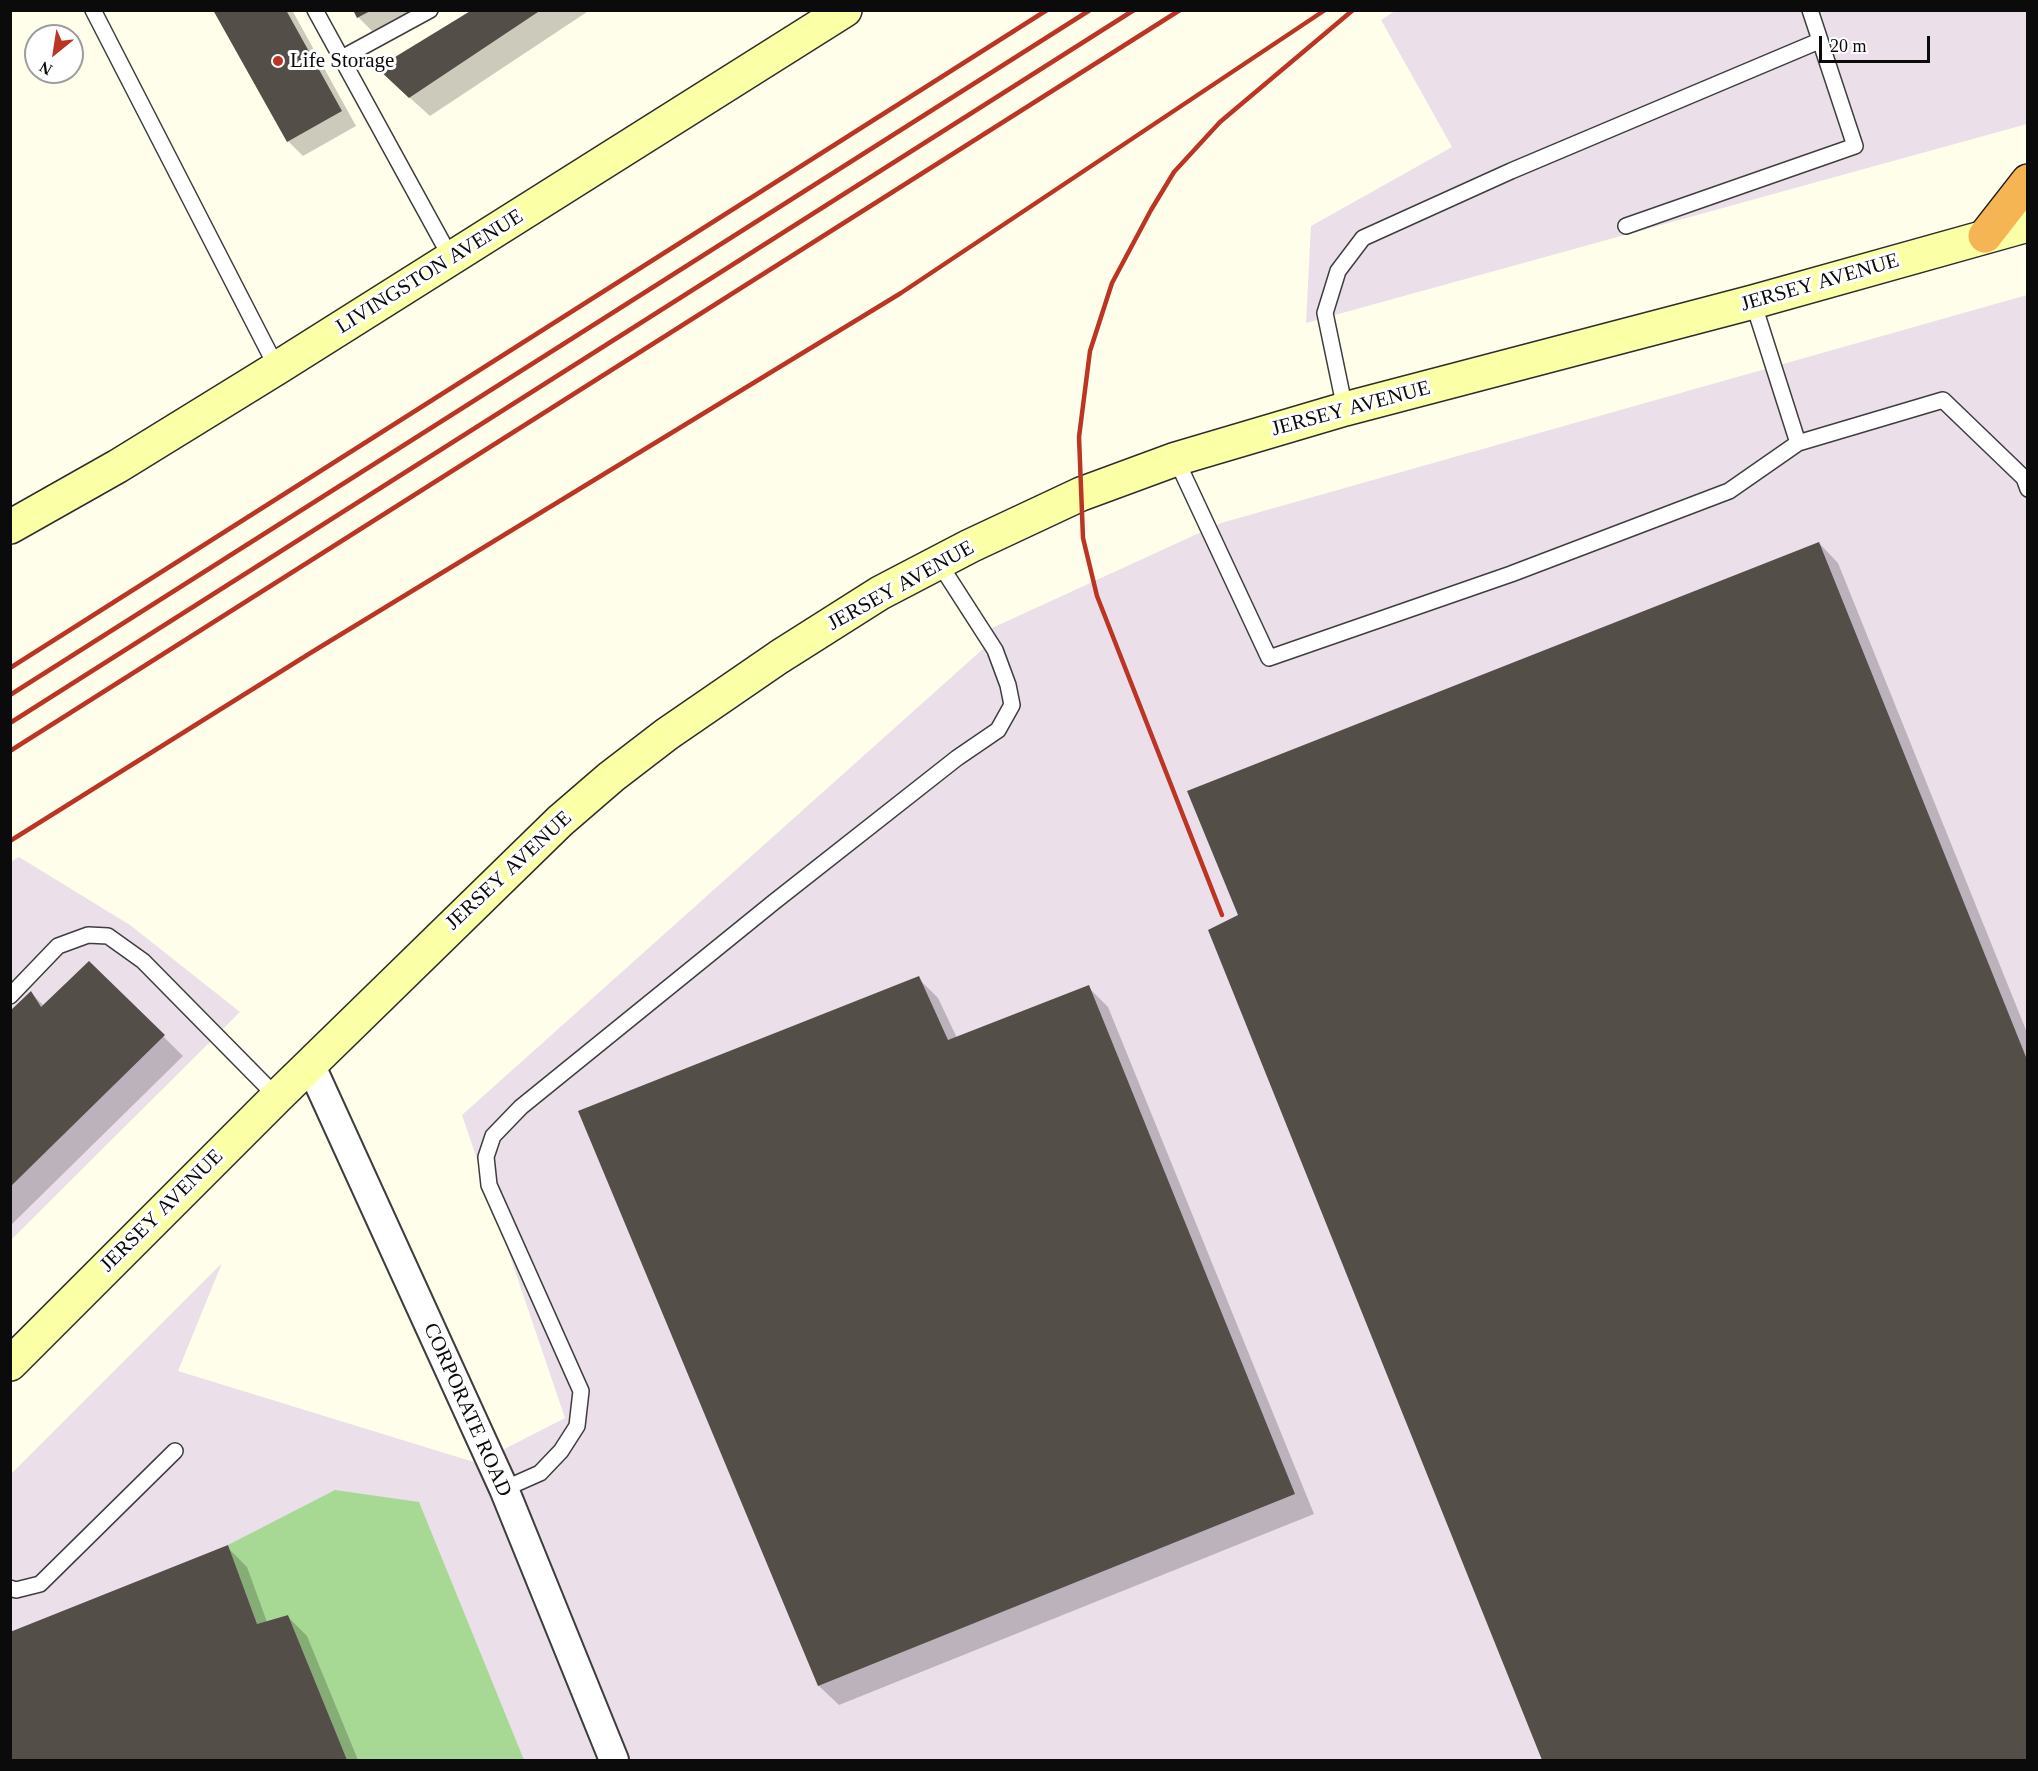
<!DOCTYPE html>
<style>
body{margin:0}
#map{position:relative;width:2038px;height:1771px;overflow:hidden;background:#fffeea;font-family:Georgia,serif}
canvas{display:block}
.frame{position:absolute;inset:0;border:12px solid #0b0b0b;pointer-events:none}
.north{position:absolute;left:24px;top:24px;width:60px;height:60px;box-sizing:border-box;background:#fff;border:2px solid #9d9d9d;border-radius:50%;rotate:210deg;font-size:16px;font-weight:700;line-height:24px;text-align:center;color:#0b0b0b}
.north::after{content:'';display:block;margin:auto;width:21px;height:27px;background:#bb3424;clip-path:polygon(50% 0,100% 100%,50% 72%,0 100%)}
.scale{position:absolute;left:1819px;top:36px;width:111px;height:27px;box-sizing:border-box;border:3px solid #0b0b0b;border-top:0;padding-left:8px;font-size:18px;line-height:21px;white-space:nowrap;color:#0b0b0b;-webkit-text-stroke:4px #fff;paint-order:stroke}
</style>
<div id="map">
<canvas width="2038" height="1771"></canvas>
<div class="frame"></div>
<div class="north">N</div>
<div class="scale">20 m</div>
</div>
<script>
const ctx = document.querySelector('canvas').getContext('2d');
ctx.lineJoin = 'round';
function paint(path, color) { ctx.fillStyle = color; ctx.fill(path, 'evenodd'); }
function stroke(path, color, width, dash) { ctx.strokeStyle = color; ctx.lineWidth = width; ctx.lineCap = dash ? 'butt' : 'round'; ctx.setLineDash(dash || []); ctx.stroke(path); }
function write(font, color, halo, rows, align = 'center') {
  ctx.font = font + ' Georgia,serif'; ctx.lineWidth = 6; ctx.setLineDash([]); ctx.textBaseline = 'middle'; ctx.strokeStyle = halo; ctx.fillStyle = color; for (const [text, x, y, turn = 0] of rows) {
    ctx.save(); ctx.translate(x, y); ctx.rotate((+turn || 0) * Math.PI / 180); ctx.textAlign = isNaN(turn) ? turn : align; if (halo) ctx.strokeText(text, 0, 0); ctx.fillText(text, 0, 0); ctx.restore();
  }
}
const industrial = new Path2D(`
 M1395 11H2027V124L1306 323 1311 226 1452 147 1381 20Z
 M2027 295V1760H11V1474L222 1263 178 1371 477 1463 565 1418 462 1115 984 648 979 634 1221 523Z
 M19 857 130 925 240 1012 11 1240 10 862Z`);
const forest = new Path2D(`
 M335 1490 419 1502 524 1760H347L288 1615 257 1624 228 1545Z`);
const shadow = new Path2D(`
 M215 10H292L356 126 303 156 288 141Z
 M355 10H429L378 37 358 17Z
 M475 10H590L430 116 399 88Z
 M1819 543 1838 563 2028 1035V1760H1544L1210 930 1240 916Z
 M89 963 183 1056 10 1226V1014L31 993 44 1006Z
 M918 978 938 998 957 1038 1088 987 1108 1007 1314 1514 839 1705 819 1686Z
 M227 1547 247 1567 267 1622 287 1616 307 1636 358 1760H10V1633Z`);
const building = new Path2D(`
 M213 10H286L342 111 287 142Z
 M353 10H372L357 18Z
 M472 10H541L409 98 377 68Z
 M1819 542 2028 1062V1760H1542L1208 930 1238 915 1187 791Z
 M89 961 165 1035 10 1187V1011L31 991 41 1007Z
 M919 976 948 1040 1089 985 1295 1494 818 1686 578 1111Z
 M228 1545 257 1624 288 1615 347 1760H10V1632Z`);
const lane = new Path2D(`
 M93 10 277 368
 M315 10 451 258
 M340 59 430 10
 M1626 226 1855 146 1810 10
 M1753 302 1798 443 1943 400 2024 478 2028 489
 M1345 409 1325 313 1338 271 1363 238 1511 171 1819 41
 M1176 459 1269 658 1511 574 1729 491 1798 443
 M10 996 58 946 88 935 108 936 143 961 277 1097
 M504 1489 540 1473 561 1451 577 1426 581 1391 489 1185 486 1157 493 1136 521 1107 774 902 957 758 998 730 1012 705 1008 685 995 650 939 563
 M10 1588 16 1590 40 1584 175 1451`);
const street = new Path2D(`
 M310 1064 504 1489 614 1760`);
const secondary = new Path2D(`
 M10 527 118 466 277 368 845 10
 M10 1364 277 1097 560 821 611 777 667 734 779 657 880 593 970 546 1081 494 1176 459 1345 409 1753 302 2028 225`);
const highway = new Path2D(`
 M1985 236 2028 181`);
const rail = new Path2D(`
 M10 668 1047 10
 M10 695 1090 10
 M10 723 1134 10
 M10 751 1180 10
 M10 841 312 652 901 293 1325 10
 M1222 915 1097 596 1083 538 1079 437 1090 351 1112 283 1151 210 1174 172 1220 122 1353 10`);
const markers = [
 [278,61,6,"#bb3424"]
];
const poiNames = [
 ["Life Storage",290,61]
];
const streetNames = [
 ["LIVINGSTON AVENUE",430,272,-32],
 ["JERSEY AVENUE",1820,283,-16],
 ["JERSEY AVENUE",1351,409,-15],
 ["JERSEY AVENUE",901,586,-29],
 ["JERSEY AVENUE",509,871,-43],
 ["JERSEY AVENUE",162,1211,-45],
 ["CORPORATE ROAD",467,1410,66]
];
paint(industrial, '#ebdfea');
paint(forest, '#a8d994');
paint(shadow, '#0003');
paint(building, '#544e48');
stroke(lane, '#3e3e3e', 18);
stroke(street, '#3e3e3e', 32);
stroke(secondary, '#2d2d2d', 36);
stroke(highway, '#1c1c1c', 36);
stroke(lane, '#fff', 15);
stroke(street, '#fff', 28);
stroke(secondary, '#fbffa5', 33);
stroke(highway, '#f4b552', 33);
stroke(rail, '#bb3424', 4.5);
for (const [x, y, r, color] of markers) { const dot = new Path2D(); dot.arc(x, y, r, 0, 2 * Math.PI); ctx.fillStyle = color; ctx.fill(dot); stroke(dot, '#fff', 2); }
write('21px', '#0b0b0b', '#fff', poiNames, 'left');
write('21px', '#0b0b0b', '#fff', streetNames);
</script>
